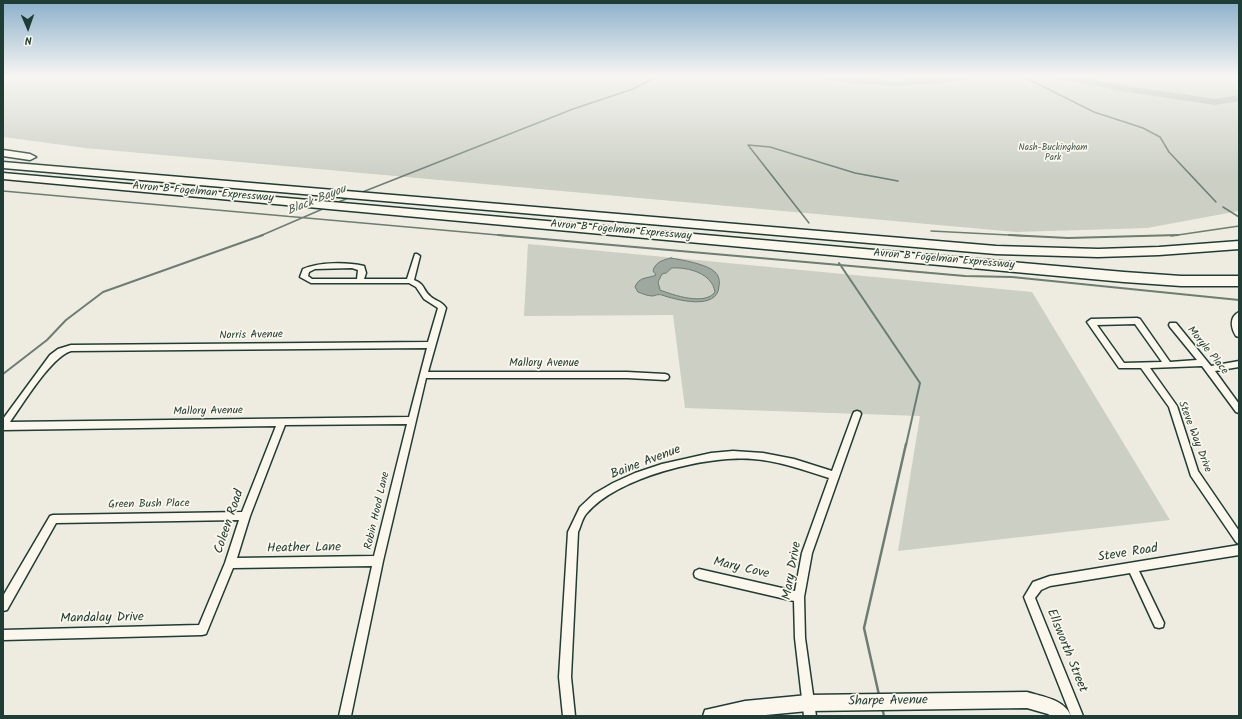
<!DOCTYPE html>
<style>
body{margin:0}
#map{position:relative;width:1242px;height:719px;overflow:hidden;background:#eeece1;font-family:Kalam,sans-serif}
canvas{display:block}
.frame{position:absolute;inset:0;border:4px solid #1f3d34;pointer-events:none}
.north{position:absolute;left:8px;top:8px;width:40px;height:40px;-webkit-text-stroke:3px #fbf7ec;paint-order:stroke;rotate:178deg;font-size:11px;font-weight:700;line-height:16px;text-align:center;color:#1f3d34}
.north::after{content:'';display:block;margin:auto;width:14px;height:18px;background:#1f3d34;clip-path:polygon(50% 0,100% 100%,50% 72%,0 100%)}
</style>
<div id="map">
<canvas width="1242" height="719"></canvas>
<div class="frame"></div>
<div class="north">N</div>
</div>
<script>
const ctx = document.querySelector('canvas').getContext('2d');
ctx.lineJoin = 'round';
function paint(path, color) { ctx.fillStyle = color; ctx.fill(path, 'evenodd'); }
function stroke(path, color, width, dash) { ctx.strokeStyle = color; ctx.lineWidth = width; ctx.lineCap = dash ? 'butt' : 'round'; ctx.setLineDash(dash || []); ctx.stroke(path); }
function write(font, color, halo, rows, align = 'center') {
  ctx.font = font + ' Kalam,sans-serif'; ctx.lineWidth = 3.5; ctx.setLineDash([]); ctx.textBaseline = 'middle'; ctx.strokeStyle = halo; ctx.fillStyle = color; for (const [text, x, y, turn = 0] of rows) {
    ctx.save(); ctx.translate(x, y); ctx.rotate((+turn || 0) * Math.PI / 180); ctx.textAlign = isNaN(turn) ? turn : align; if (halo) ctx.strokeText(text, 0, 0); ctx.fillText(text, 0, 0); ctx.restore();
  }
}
const green = new Path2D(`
 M5 76H1239V211L1147 228 1016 232 85 148 3 137V79Z
 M528 244 1032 292 1170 520 898 551 920 416 685 408 673 315 524 316Z`);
const water = new Path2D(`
 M671 258C682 260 707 264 715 272 719 276 720 281 719 286 718 311 676 300 662 295 658 294 656 295 653 296 648 296 643 294 638 292L635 287C639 276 648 279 656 275L653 271C655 262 663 260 671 258ZM672 268C688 267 712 273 715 292 705 306 673 295 660 290L658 282 662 274 666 273Z`);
const streamFar2 = new Path2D(`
 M1022 76 1094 112 1143 128 1160 137 1169 152 1216 202
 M3 191 509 236
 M360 193 573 109 633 89 658 76
 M336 203 351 197
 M1223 207 1239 217
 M809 223 748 145 770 147 855 173 898 181
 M931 231 1028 236
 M260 236 325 208
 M1171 236 1239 226`);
const streamFar1 = new Path2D(`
 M498 235 965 276 1012 277 1239 300
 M1009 235 1068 238 1178 235
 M839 263 920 383 906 445
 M3 374 47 340 66 320 103 292 263 235`);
const stream = new Path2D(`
 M879 695 864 628 906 444
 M882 707 884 716`);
const river = new Path2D(`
 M821 76 897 81 950 76H972C967 81 955 81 948 82 907 87 866 87 825 79Z
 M1054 76H1072L1121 85 1215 99 1239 95V101L1215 105 1121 91 1058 79Z`);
const street = new Path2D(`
 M415 254H417L420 256 414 280C426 285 422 289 430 296 435 301 442 301 446 308L428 372H627L665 374 668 375 669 377 668 379 665 380 627 378H426L383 561 351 716H339L372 566 233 568 206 634 202 635 3 640V630L199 625 225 563 239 520 56 523 7 610 3 611V596L50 516 53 515 242 512 276 426 3 430V419L50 355 58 349 71 345 428 342 438 308 424 299 416 287 409 283H311L300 277 303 269C319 262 347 262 364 266L366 273 364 279H407ZM352 268 358 270 357 279H312L308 276 309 272 315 269ZM427 348 409 417 10 422C23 404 51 357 71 351ZM407 424 374 556 237 558 250 516 285 425Z
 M1239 312V337L1236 336C1231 328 1229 317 1239 312Z
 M1137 318 1140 319 1170 362 1197 360 1170 327 1169 325 1170 323H1176L1211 366 1239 361V367L1215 371 1239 404V413L1236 412 1202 366 1150 368 1177 406 1198 471 1239 531V544L1236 542 1191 476 1169 407 1141 368H1119L1087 322 1091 319ZM1135 324 1162 362 1124 363 1097 325Z
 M857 411 860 412 861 414 812 553 804 597 805 638 816 716H804L795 638 794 601 699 579 695 577 694 574 695 571 699 569 795 591 802 553 829 478C804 470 779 461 753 459 707 455 618 477 587 513 582 518 581 526 578 532L571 677 575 716H563L559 677 568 532 580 507 594 494 613 483 635 473 662 464 711 453 733 451 763 453 794 459 832 471 853 414 854 412Z
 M1239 545V555L1139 571 1164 623 1163 627 1159 628 1155 627 1130 573 1050 586 1041 590 1035 598 1083 716H1071L1024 597 1033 582 1050 576Z`);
const secondary = new Path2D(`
 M1027 692C1043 697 1064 699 1071 716H1051L1048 714 1027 708 808 711 755 716H703L705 710 745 701 808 695Z`);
const highway = new Path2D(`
 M3 150 30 154 36 157 30 160 3 156Z
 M3 162 996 246 1098 249 1159 247 1239 241V249L1159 255 1098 257 996 254 3 168Z
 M3 173 1124 272 1181 276H1239V286H1181L1124 282 3 179Z`);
const farParknames = [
 ["Nash-Buckingham",1053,148],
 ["Park",1053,158]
];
const streetNames = [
 ["Avron B Fogelman Expressway",203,193,5],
 ["Avron B Fogelman Expressway",621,231,5],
 ["Avron B Fogelman Expressway",944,260,5],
 ["Norris Avenue",251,336,-1],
 ["Moryle Place",1207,351,51],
 ["Mallory Avenue",544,364],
 ["Mallory Avenue",208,412,-1],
 ["Steve Way Drive",1194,437,69],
 ["Green Bush Place",149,505,-1],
 ["Robin Hood Lane",378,511,-77]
];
const waterNames = [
 ["Black Bayou",317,201,-22]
];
const nearStreetnames = [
 ["Baine Avenue",646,463,-21],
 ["Coleen Road",230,522,-71],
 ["Heather Lane",304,549,-1],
 ["Steve Road",1128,554,-9],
 ["Mary Cove",741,569,13],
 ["Mary Drive",793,571,-80],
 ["Mandalay Drive",102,619,-1],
 ["Ellsworth Street",1066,651,68],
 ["Sharpe Avenue",888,702,-1]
];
paint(green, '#cbcfc4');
paint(water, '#9fa89f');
stroke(water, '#6c7d74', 1);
stroke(streamFar2, '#6c7d74', 1.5);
stroke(streamFar1, '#6c7d74', 2);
stroke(stream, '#6c7d74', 2.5);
paint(river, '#9fa89f');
stroke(street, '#1f3d34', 3);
stroke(secondary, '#1f3d34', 3);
stroke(highway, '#1f3d34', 3);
paint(street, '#fbf7ec');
paint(secondary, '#fbf7ec');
paint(highway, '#fbf7ec');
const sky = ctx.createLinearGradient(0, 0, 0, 177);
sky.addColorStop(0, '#8bafcb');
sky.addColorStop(0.43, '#f7f6f2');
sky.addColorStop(1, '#f7f6f200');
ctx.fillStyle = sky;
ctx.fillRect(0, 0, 1242, 177);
write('9px', '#415a51', '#fbf7ec', farParknames);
write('11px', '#1f3d34', '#fbf7ec', streetNames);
write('italic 12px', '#455d54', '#fbf7ec', waterNames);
write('13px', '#1f3d34', '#fbf7ec', nearStreetnames);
</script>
